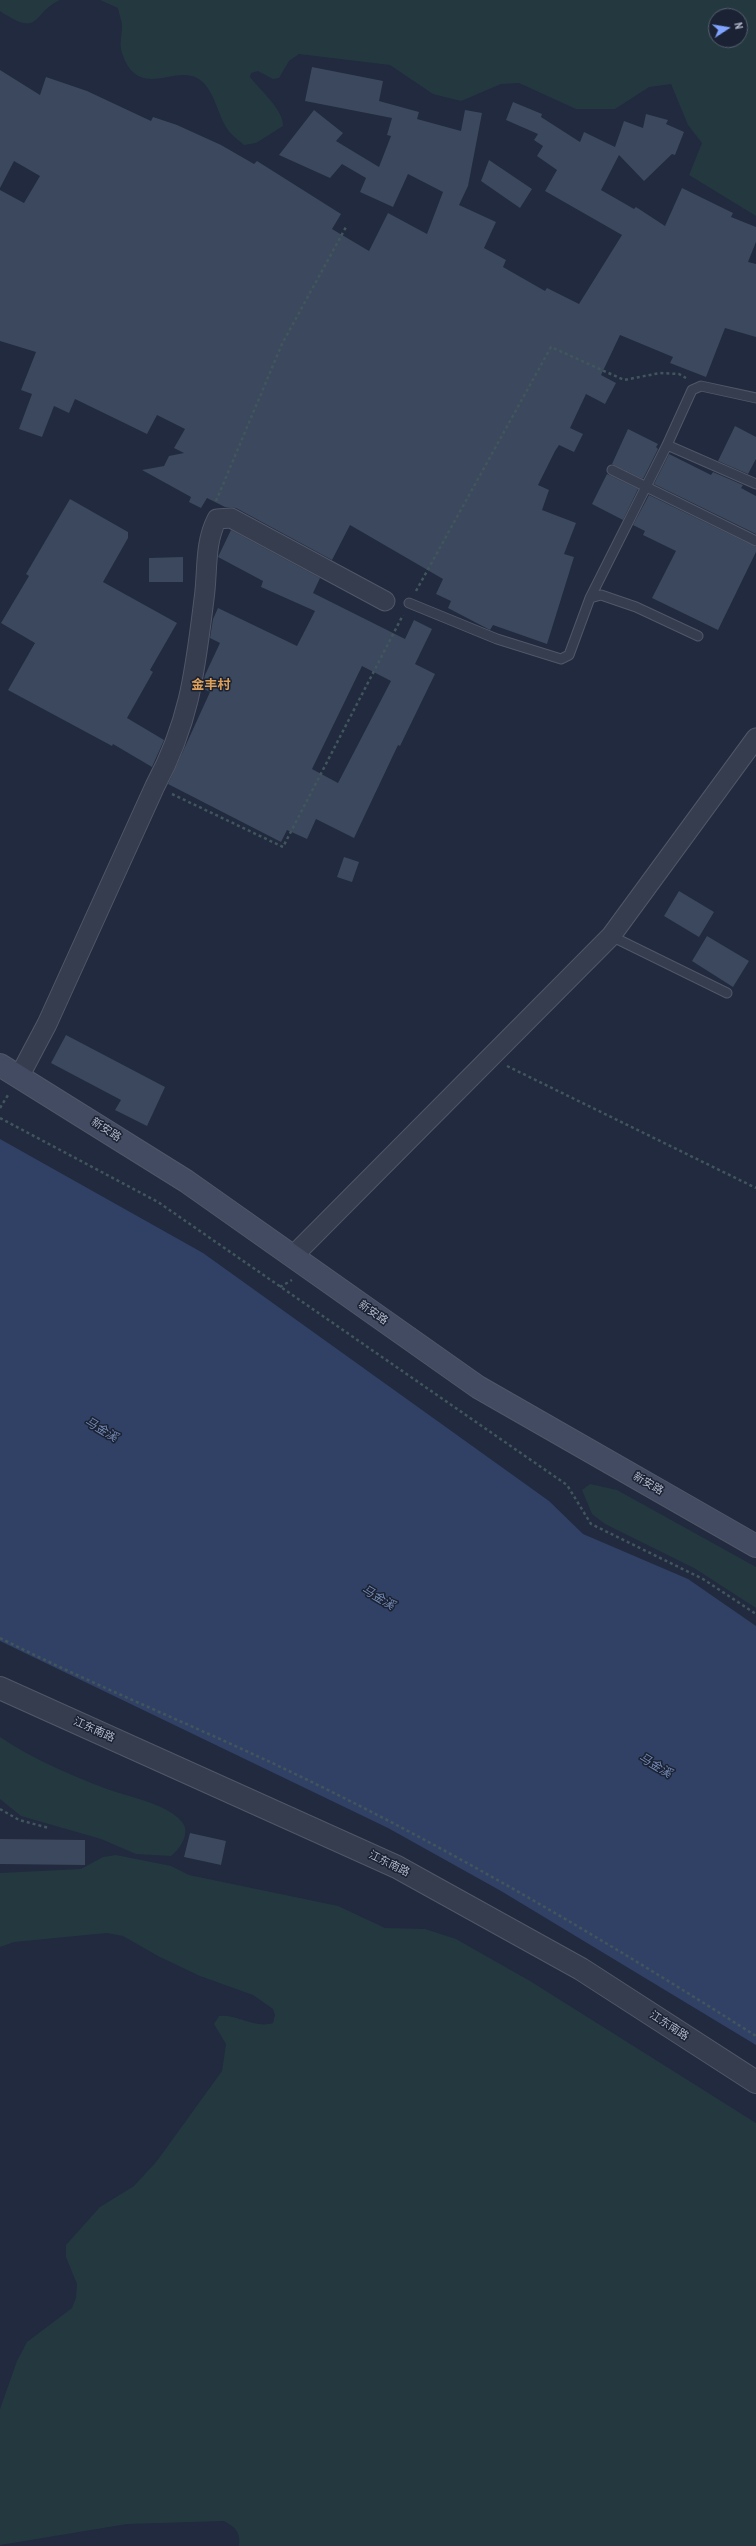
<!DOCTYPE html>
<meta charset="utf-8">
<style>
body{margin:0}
#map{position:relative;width:756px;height:2546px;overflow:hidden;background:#212a3e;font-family:"Archivo Narrow",sans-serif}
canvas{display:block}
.north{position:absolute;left:708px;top:8px;width:40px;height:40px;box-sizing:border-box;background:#1a2233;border:1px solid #565e6f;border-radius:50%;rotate:78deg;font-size:11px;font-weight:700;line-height:16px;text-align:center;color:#b0b7c9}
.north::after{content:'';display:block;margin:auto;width:14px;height:18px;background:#80a4ff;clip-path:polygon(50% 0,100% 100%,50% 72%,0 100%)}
</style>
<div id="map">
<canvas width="756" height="2546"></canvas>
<div class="north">N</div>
</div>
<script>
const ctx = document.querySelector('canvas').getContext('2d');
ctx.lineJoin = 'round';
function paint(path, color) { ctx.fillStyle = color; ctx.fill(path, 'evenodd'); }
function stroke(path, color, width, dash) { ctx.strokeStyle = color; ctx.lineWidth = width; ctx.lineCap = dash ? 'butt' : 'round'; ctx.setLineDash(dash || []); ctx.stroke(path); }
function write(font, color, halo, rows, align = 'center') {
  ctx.font = font + ' "Archivo Narrow","Noto Sans SC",sans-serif'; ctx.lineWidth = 3; ctx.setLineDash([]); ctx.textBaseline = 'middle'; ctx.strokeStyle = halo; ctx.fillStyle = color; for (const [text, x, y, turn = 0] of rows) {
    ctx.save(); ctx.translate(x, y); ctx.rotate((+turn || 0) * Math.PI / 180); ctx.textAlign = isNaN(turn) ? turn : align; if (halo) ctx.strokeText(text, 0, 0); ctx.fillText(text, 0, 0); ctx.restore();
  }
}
const green = new Path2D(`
 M0 0H60C31 13 42 39 0 11Z
 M100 0H756V216L689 175 702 143 688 125 671 84 649 87 615 109H576L519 83 501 84 461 101 433 94 390 65 299 54 289 61 279 78 273 79 258 71 251 73 250 77C260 90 284 110 283 126L256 143 244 145C239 140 232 136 228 130 217 115 215 88 197 78 174 65 138 101 122 53 119 43 122 36 122 26 122 21 119 14 118 8ZM716 16H740V40H716Z
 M590 1484 617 1490 756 1567V1608L694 1568 605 1524 592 1514 582 1490Z
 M0 1737C33 1759 70 1775 107 1789 129 1797 168 1804 182 1822 191 1833 180 1849 171 1856L136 1854 101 1839 21 1816 0 1799Z
 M116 1855 171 1866 189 1875 338 1906 385 1928 425 1929 456 1939 530 1981 756 2123V2546H239C241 2532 235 2527 224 2521L127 2524 0 2545V2409L17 2361 27 2342 72 2308 76 2298 77 2284 66 2257V2245L100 2207 134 2186 157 2161 222 2071 226 2044 214 2024 219 2016C237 2014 255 2029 273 2023L275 2015 273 2009 253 1995 200 1976 158 1956 123 1936 107 1933 14 1942 0 1947V1873L81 1869 103 1857Z`);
const water = new Path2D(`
 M0 1139 203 1253 549 1501 583 1534 688 1579 756 1626V2045L501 1891 388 1828 0 1641Z`);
const building = new Path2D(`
 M312 67 383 81 379 101 419 112 417 119 461 131 465 110 482 113 468 186 459 205 496 222 484 248 506 260 503 267 545 291 547 288 579 304 622 235 545 191 557 170 537 156 543 146 534 140 538 134 506 120 513 102 542 114 541 117 580 142 584 132 615 147 624 121 643 128 646 114 668 120 666 124 684 132 675 155 672 154 644 181 619 155 601 190 634 209 636 207 665 226 682 188 733 213 731 217 756 227V242L748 262 756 264V337L725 328 706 377 670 363 673 357 620 335 601 375 616 383 605 404 586 394 570 428 583 434 574 452 559 445 555 451 538 485 549 490 542 510 576 523 564 554 574 557 547 644 493 625 490 630 448 608 451 601 436 594 443 579 350 525 332 560 236 508 225 507 207 498 201 508 189 502 191 497 142 470 164 466 169 456 184 453 174 448 185 429 157 415 147 434 75 399 69 413 54 406 42 437 19 429 32 394 21 390 36 352 0 341V190L24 203 40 176 14 161 0 188V70L40 95 46 77 87 91 151 121 153 117 177 125 221 145 254 164 257 161 341 214 332 229 369 251 388 213 427 234 443 192 408 174 393 207 360 192 366 178 342 164 330 178 279 155 314 110 343 133 336 141 379 167 391 136 387 135 392 118 305 101Z
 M489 160 532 189 520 208 481 181Z
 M735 426 756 437V459L748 474 718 461Z
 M628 429 658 444 656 447 658 449 643 479 612 464Z
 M669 454 711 475 713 472 743 485 741 488 756 496V534L654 484Z
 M607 474 638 489 623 520 592 504Z
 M649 495 756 547V552L718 630 652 598 676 551 643 535 645 531 633 525Z
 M70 499 128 532V538L103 582 177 623 150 670 153 672 127 718 164 740 152 767 113 744 112 746 8 690 35 643 1 623 29 576 26 574Z
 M231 530 320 578 313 593 405 639 414 620 432 629 415 664 435 674 400 746 398 745 354 838 316 819 307 839 287 830 281 842 168 784 210 692 202 688 205 675 220 643 210 638 213 619 218 608 297 646 315 611 261 587 263 581 218 557ZM362 666 391 681 338 783 312 769Z
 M183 557V582H149V558Z
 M344 857 359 862 352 882 337 877Z
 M679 891 714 912 699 937 664 916Z
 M707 936 749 961 733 987 692 961Z
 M66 1035 165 1087 147 1126 115 1110 121 1100 51 1063Z
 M190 1833 226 1841 221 1865 184 1857Z
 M0 1839 85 1840V1865L0 1864Z`);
const path = new Path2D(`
 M216 501 282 344 346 227
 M416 591 551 347 624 380 660 373 679 374 686 378
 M172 794 283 847 403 615
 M507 1066 756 1188
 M0 1108 8 1095
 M0 1118 158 1202 567 1485 591 1524 703 1579 756 1614
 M280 1287 292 1280
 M0 1638C95 1686 193 1725 289 1771 450 1848 605 1940 756 2036
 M0 1809 19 1820 49 1828`);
const service = new Path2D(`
 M667 445 756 484
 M612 470 756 541
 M590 598 667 445 692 390 701 386 756 398
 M409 603 497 639 561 659 569 655 590 598 601 595 636 607 698 636
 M611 936 727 993`);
const minor = new Path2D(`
 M20 1075 47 1024 155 786C190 721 195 671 204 599 208 572 204 544 217 519L231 518 385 601
 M293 1256 611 936 756 738`);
const tertiary = new Path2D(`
 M0 1688 397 1867 581 1969 756 2082`);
const secondary = new Path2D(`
 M0 1065 186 1181 478 1387 756 1546`);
const streetNames = [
 ["新安路",106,1130,33],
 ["新安路",373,1313,35],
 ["新安路",648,1484,30],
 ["江东南路",94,1730,24],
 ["江东南路",389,1864,26],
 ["江东南路",669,2026,33]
];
const waterNames = [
 ["马金溪",101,1430,31],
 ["马金溪",378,1598,31],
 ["马金溪",655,1766,31]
];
const quarterNames = [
 ["金丰村",211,686]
];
paint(green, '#23393f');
paint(water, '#314165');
paint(building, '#3c485d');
stroke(service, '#505769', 11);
stroke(minor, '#505769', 21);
stroke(tertiary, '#505769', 24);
stroke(secondary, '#505769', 24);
stroke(path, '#41565c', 2.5, [3, 3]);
stroke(service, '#353d4e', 9);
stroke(minor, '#353d4e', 19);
stroke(tertiary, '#353d4e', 22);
stroke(secondary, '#424b61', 22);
write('11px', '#b0b7c9', '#1a2233', streetNames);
write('italic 12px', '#758ab4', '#1a2233', waterNames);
write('bold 13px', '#de9f56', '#1a2233', quarterNames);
</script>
